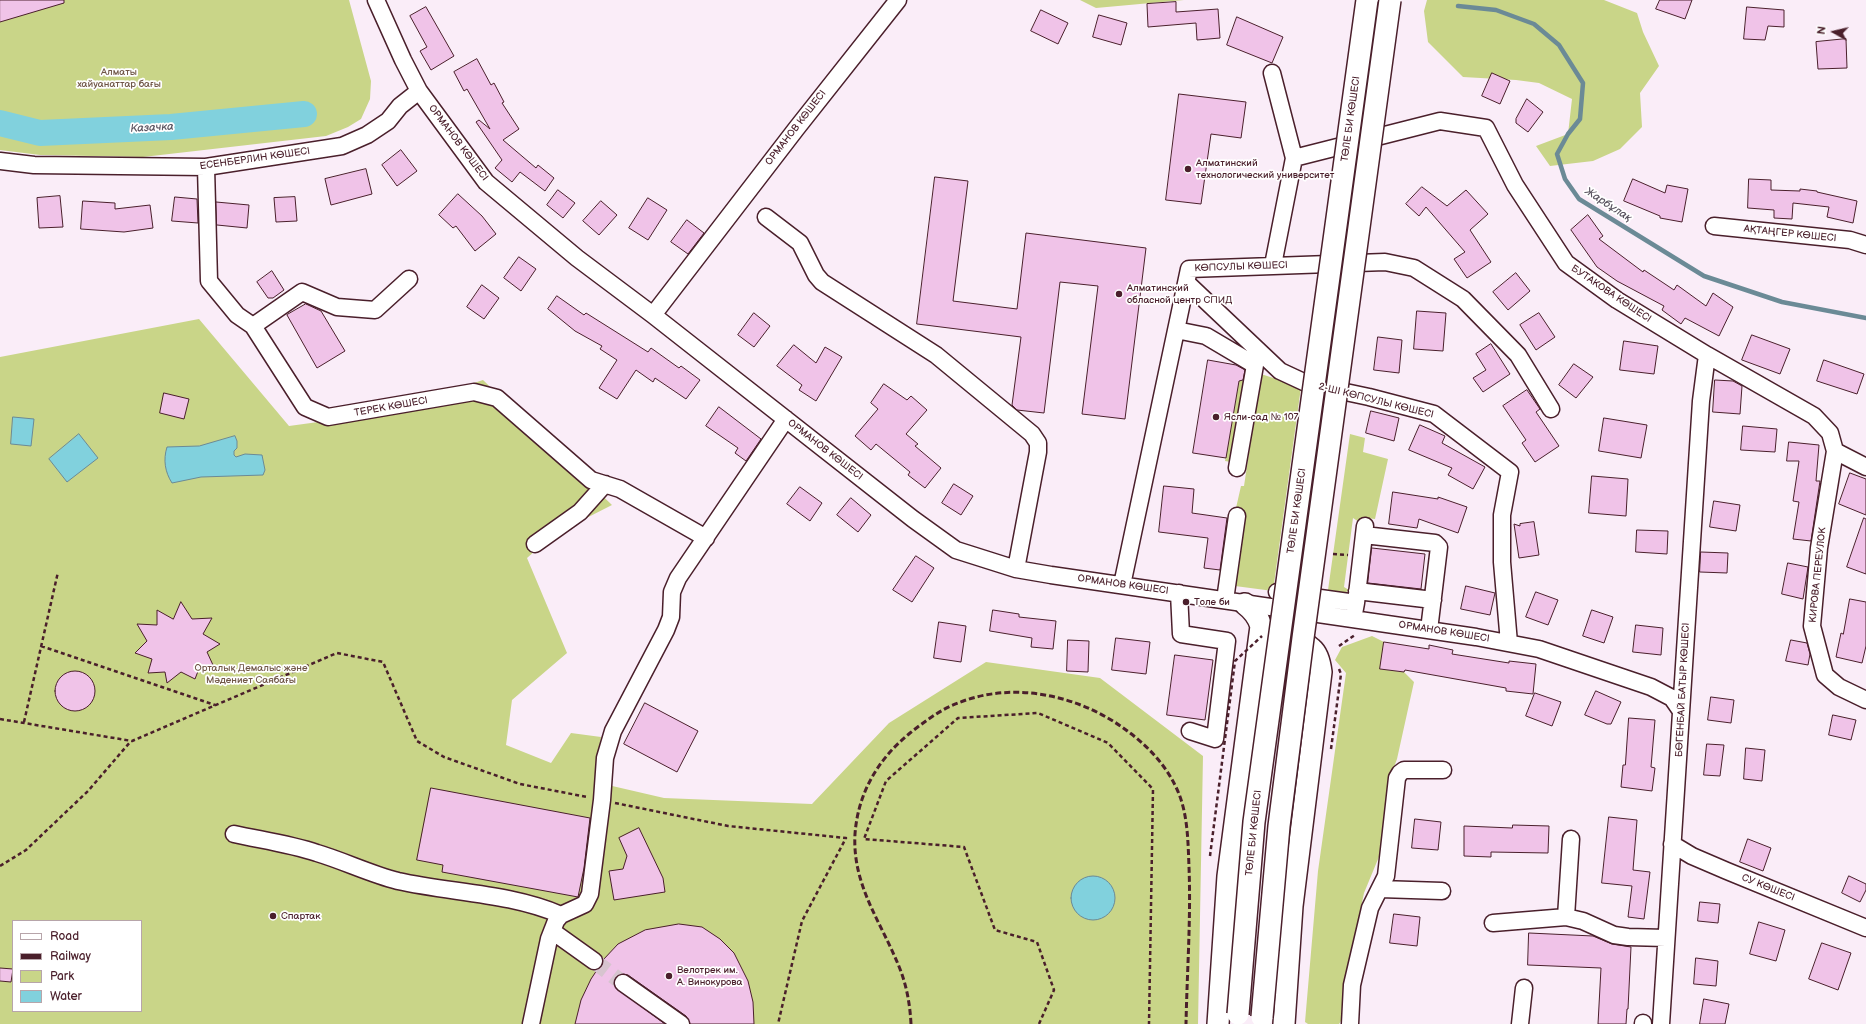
<!DOCTYPE html>
<meta charset="utf-8">
<style>
body{margin:0}
#map{position:relative;width:1866px;height:1024px;overflow:hidden;background:#faedf8;font-family:"Balsamiq Sans",sans-serif}
canvas{display:block}
.legend{position:absolute;left:12px;top:920px;width:130px;height:92px;box-sizing:border-box;background:#fff;border:1px solid #b7a5aa;margin:0;padding:5px 7px;list-style:none;font-size:12px;color:#4a1f2b}
.legend li{display:flex;align-items:center;gap:8px;height:20px}
.legend b{width:20px;border:1px solid #b7a5aa}
.north{position:absolute;left:1814px;top:12px;width:40px;height:40px;-webkit-text-stroke:3px #fff;paint-order:stroke;rotate:278deg;font-size:11px;font-weight:700;line-height:16px;text-align:center;color:#4a1f2b}
.north::after{content:'';display:block;margin:auto;width:14px;height:18px;background:#4a1f2b;clip-path:polygon(50% 0,100% 100%,50% 72%,0 100%)}
</style>
<div id="map">
<canvas width="1866" height="1024"></canvas>
<ul class="legend">
<li><b style="height:5px;background:#fff"></b>Road</li>
<li><b style="height:5px;background:#4a1f2b"></b>Railway</li>
<li><b style="height:11px;background:#c9d588"></b>Park</li>
<li><b style="height:11px;background:#81d1dd"></b>Water</li>
</ul>
<div class="north">N</div>
</div>
<script>
const ctx = document.querySelector('canvas').getContext('2d');
ctx.lineJoin = 'round';
function paint(path, color) { ctx.fillStyle = color; ctx.fill(path, 'evenodd'); }
function stroke(path, color, width, dash) { ctx.strokeStyle = color; ctx.lineWidth = width; ctx.lineCap = dash ? 'butt' : 'round'; ctx.setLineDash(dash || []); ctx.stroke(path); }
function write(font, color, halo, rows, align = 'center') {
  ctx.font = font + ' "Balsamiq Sans",sans-serif'; ctx.lineWidth = 3.5; ctx.setLineDash([]); ctx.textBaseline = 'middle'; ctx.strokeStyle = halo; ctx.fillStyle = color; for (const [text, x, y, turn = 0] of rows) {
    ctx.save(); ctx.translate(x, y); ctx.rotate((+turn || 0) * Math.PI / 180); ctx.textAlign = isNaN(turn) ? turn : align; if (halo) ctx.strokeText(text, 0, 0); ctx.fillText(text, 0, 0); ctx.restore();
  }
}
const green = new Path2D(`
 M0 0H349L371 81 370 99 361 119 348 127 326 136 143 157 40 155 0 150Z
 M1080 0H1184L1096 8Z
 M1427 0H1604L1637 13 1643 32 1659 66 1640 93 1642 127 1620 149 1593 161 1550 166 1536 146 1568 134 1572 99 1539 83 1516 80 1463 77 1428 42 1424 11Z
 M199 319 289 426 384 413 483 380 612 505 553 535 527 558 567 653 512 700 506 745 551 763 571 733 601 737 595 782 664 798 812 804 889 723 986 662 1100 678 1203 756 1198 1024H0V357ZM13 921H141V1011H13Z
 M1261 374 1301 387 1273 591 1235 586 1245 515 1236 508 1241 486H1244Z
 M1245 380 1231 462 1225 461 1239 381Z
 M1350 434 1365 438 1363 452 1388 459 1375 519 1366 518 1365 526 1353 518 1344 587 1349 590 1345 593 1328 590Z
 M1372 636 1384 642 1380 669 1404 672 1414 682 1397 759 1394 767 1383 847 1364 893 1343 994 1341 1021 1339 1024H1308L1305 1022 1318 871 1346 673 1335 660 1342 647Z`);
const water = new Path2D(`
 M13 417 34 419 31 446 11 444Z
 M79 434 98 458 67 482 49 459Z
 M235 436 237 441V448L234 451V455L236 457 245 454 262 455 265 470 263 475 201 477 172 483C165 472 163 460 167 447L199 446Z
 M1071 898a22 22 0 1 1 44 0a22 22 0 1 1-44 0Z`);
const stream = new Path2D(`
 M1458 6 1496 10 1534 24 1559 45 1583 83 1580 119 1568 134 1557 154 1565 179 1579 199 1704 276 1782 302 1866 318`);
const river = new Path2D(`
 M0 123 40 133 171 127 304 114`);
const building = new Path2D(`
 M0 0H64V3L0 22Z
 M1660 0H1692L1685 19 1656 9Z
 M1176 2V12L1218 9 1220 38 1197 40 1196 23 1148 27 1147 4Z
 M426 7 454 56 431 70 420 51 427 47 410 16Z
 M1747 7 1784 10V27L1768 26 1765 40 1744 39Z
 M1041 10 1068 23 1058 44 1031 31Z
 M1099 15 1127 23 1121 45 1093 37Z
 M1237 17 1283 37 1272 63 1227 45Z
 M1846 39 1847 68 1818 69 1816 42Z
 M477 59 491 85 494 83 504 102 502 103 519 129 503 140 536 168 538 165 554 178 545 191 520 172 512 182 495 168 502 160 476 122 479 120 490 129 467 89 464 91 454 72Z
 M1492 73 1510 81 1500 104 1482 96Z
 M1179 94 1246 102 1241 138 1211 134 1201 204 1166 200Z
 M1527 99 1543 112 1528 132 1516 123V119Z
 M401 150 417 171 397 186 382 165Z
 M366 169 372 194 331 205 325 179Z
 M935 177 968 181 953 301 1017 309 1026 233 1146 248 1125 419 1082 414 1098 286 1060 282 1044 413 1017 410 1012 405 1021 337 917 324Z
 M1633 179 1665 193 1667 185 1688 189 1682 222 1660 218V216L1624 201Z
 M1749 179 1771 180V190L1800 191V189L1817 191V192L1857 201 1853 223 1827 217 1829 207 1793 203 1792 219 1774 218V210L1748 208Z
 M1422 187 1447 206 1466 190 1488 214 1470 230 1491 262 1467 278 1454 259 1465 252 1426 207 1419 216 1406 204Z
 M558 190 575 203 563 218 547 205Z
 M458 194 482 216 496 234 475 251 456 226 453 228 439 215Z
 M60 196 63 227 39 228 37 198Z
 M175 197 197 199 198 223 172 221Z
 M295 197 297 221 276 222 274 198Z
 M648 198 667 210 648 240 629 228Z
 M83 201 115 203V209L150 205 153 228 124 232 81 229Z
 M601 201 617 215 599 235 583 221Z
 M216 202 249 205 247 228 217 225Z
 M1588 215 1603 236 1599 239 1643 272 1644 270 1674 290 1677 285 1706 306 1713 293 1733 307 1719 336 1685 318 1681 324 1662 310 1664 306 1617 281 1597 267 1571 230Z
 M687 220 704 233 688 254 671 242Z
 M519 257 536 269 521 291 504 278Z
 M272 271 284 290 273 298H268L257 282Z
 M1516 273 1530 291 1508 310 1493 292Z
 M482 285 499 298 484 319 467 307Z
 M557 296 584 315 586 313 648 352 651 348 679 368 681 366 700 380 686 399 655 378 653 382 636 370 617 399 599 388 617 360 600 349 602 346 575 331 548 309Z
 M306 304 321 311 345 351 317 368 287 315Z
 M1417 311 1446 313 1443 351 1414 349Z
 M754 313 770 326 754 347 738 335Z
 M1539 313 1555 337 1536 350 1520 325Z
 M1752 335 1790 349 1780 374 1742 360Z
 M1378 337 1402 340 1399 373 1374 370Z
 M1624 341 1658 346 1654 374 1620 370Z
 M1491 344 1510 374 1483 392 1473 378 1486 370 1476 354Z
 M794 345 816 363 825 347 842 357 816 401 799 390 802 385 777 366Z
 M1208 360 1236 365 1245 370 1243 380 1239 381 1226 458 1193 453Z
 M1824 360 1864 374 1857 394 1817 381Z
 M1574 364 1593 377 1576 398 1559 385Z
 M1715 380 1733 381 1742 386 1740 414 1713 412Z
 M884 384 907 400 911 396 927 410 906 434 918 444 915 446 941 468 925 488 908 475 910 472 876 444 871 450 855 436 878 409 871 403Z
 M1527 390 1540 409 1536 412 1559 446 1535 462 1522 443 1526 440 1503 406Z
 M164 393 189 399 184 419 160 413Z
 M719 407 761 439 746 461 735 453 738 448 706 426Z
 M1371 411 1399 418 1394 441 1366 433Z
 M1604 418 1647 425 1641 458 1599 451Z
 M1420 425 1445 436 1442 443 1485 467 1473 489 1448 475 1452 468 1409 450Z
 M1743 426 1777 429 1775 452 1741 450Z
 M1789 442 1819 445 1816 481H1820L1811 541 1793 539 1799 502 1793 501 1799 461H1787Z
 M1850 473 1866 479V515L1839 504Z
 M1592 476 1628 479 1626 516 1589 513Z
 M954 484 973 496 961 515 942 503Z
 M1164 486 1194 489 1192 513 1227 518 1220 570 1204 568 1208 538 1159 532Z
 M800 487 822 503 810 521 787 504Z
 M1393 492 1438 499V497L1467 507 1458 533 1419 519 1417 528 1389 524Z
 M851 498 871 515 858 532 837 515Z
 M1714 501 1740 505 1736 531 1710 527Z
 M1864 518 1866 519V574L1847 567Z
 M1534 522 1539 555 1519 558 1514 524 1520 526V524Z
 M1637 530 1668 531 1667 554 1636 552Z
 M1372 548 1425 554 1421 589 1368 583Z
 M1701 552 1728 553 1727 573 1700 572Z
 M916 556 934 568 912 602 893 590Z
 M1788 563 1808 567 1803 599 1782 594Z
 M1466 586 1495 593 1490 615 1461 609Z
 M1536 592 1558 600 1548 625 1526 617Z
 M1850 599 1866 602V646L1862 663 1836 657 1841 633 1843 634Z
 M181 602 192 619 212 618 203 634 220 644 207 652 213 665 200 666 195 679 181 672 167 683 165 672 148 673 152 659 135 653 147 641 137 624 157 625V610L173 619Z
 M993 610 1019 614V617L1056 621 1053 649 1031 647 1032 638 990 631Z
 M1592 610 1613 617 1604 643 1583 636Z
 M939 622 966 626 961 662 934 658Z
 M1636 625 1663 628 1661 655 1633 652Z
 M1116 638 1150 642 1146 674 1112 670Z
 M1068 640 1089 641 1088 672 1067 671Z
 M1791 640 1807 643 1810 654 1808 665 1786 661Z
 M1384 642 1429 649V645L1453 650 1452 654 1509 663V661L1536 664 1533 694 1506 691V688L1405 670 1404 672 1380 669Z
 M1175 655 1213 660 1205 720 1167 715Z
 M55 691a20 20 0 1 1 40 0a20 20 0 1 1-40 0Z
 M1596 691 1621 702 1611 724H1607L1585 715Z
 M1535 693 1561 702 1552 726 1526 716Z
 M1711 697 1734 700 1731 723 1708 720Z
 M645 703 698 731 677 772 624 744Z
 M1833 715 1856 720 1851 740 1829 735Z
 M1629 718 1655 720 1651 767 1655 768 1652 791 1621 787 1623 765H1625Z
 M1707 744 1724 745 1720 776 1704 775Z
 M1746 748 1765 750 1762 781 1744 779Z
 M431 788 590 818 584 868 578 897 442 872 443 865 417 860Z
 M1609 817 1637 820 1633 870 1650 872 1644 919 1628 917 1632 886 1602 883Z
 M1415 819 1441 822 1438 850 1412 848Z
 M1513 825 1549 826 1548 853 1491 852V857L1464 856V826L1512 828Z
 M639 828 663 878 665 892 614 900 609 871 623 869 627 856 619 838Z
 M1748 839 1771 848 1763 871 1740 862Z
 M1849 876 1866 884V890L1860 902 1842 893Z
 M1700 902 1720 904 1718 923 1698 921Z
 M1394 914 1420 917 1417 946 1390 943Z
 M1759 922 1785 930 1776 961 1750 954Z
 M679 924 702 927 720 939 734 953 748 981 753 1002 754 1024H690L686 1016 628 975 623 974 615 978V987L665 1024H575L581 1000 591 979 597 970 602 966 603 960 618 944 645 930Z
 M1529 933 1593 936 1612 944 1631 947 1628 1009H1627L1626 1024H1598L1601 968 1528 965Z
 M1822 943 1851 953 1838 990 1809 979Z
 M1696 958 1718 961 1716 986 1694 984Z
 M0 968 13 969 11 982 0 981Z
 M1704 999 1729 1004 1725 1024H1700Z`);
const minorTunnel = new Path2D(`
 M594 961 623 983`);
const path = new Path2D(`
 M1333 554 1348 555
 M41 646 215 705
 M1339 646 1355 635
 M0 719 132 741 337 653 383 662 417 741 444 757 520 784 587 797
 M24 722 58 572
 M1331 749 1341 674 1339 669
 M615 803 728 826 846 838 802 921 778 1024
 M0 866 26 850 88 791 131 741
 M1039 1024 1054 990 1037 942 995 930 964 847 864 839 886 781 958 718 1038 713 1108 743 1153 789 1149 1024`);
const minor = new Path2D(`
 M376 0 403 60 419 91 486 182 577 258 653 315 913 519 956 550 1016 569 1051 575 1476 637 1539 649 1651 687 1672 698 1681 711
 M1272 73 1294 158 1273 265
 M1294 158 1440 121 1486 128 1515 185 1566 263 1617 300 1707 355 1814 416 1830 433 1835 451 1866 467
 M0 161 34 165 206 167 342 146 367 135 388 121 400 106 419 91
 M206 167 209 281 237 315 253 326 305 407 328 417 474 392 497 398 591 480 620 489 706 538
 M766 217 800 243 816 275 822 282 936 355 1032 434 1038 443V452L1016 569
 M1714 226 1850 240 1866 245
 M1187 283 1280 371 1308 384 1369 397 1434 414 1510 472 1502 515V562L1509 643
 M653 315 796 129 898 0
 M253 326 302 292 337 307 375 310 409 279
 M1176 330 1206 336 1255 365 1237 468
 M1835 451 1819 548 1812 626 1825 675 1839 687 1866 700
 M1364 535 1435 543 1439 547 1429 630
 M535 544 580 512 605 484
 M1122 585 1189 269 1385 262 1414 268 1463 299 1518 355 1551 409
 M1357 591 1433 600
 M1277 592 1356 603 1353 619
 M1179 593 1181 634 1227 641 1215 739 1190 731
 M1225 600 1237 516
 M1356 603 1365 526
 M234 834C261 840 290 844 317 853 344 861 370 874 398 881 452 893 510 893 561 915
 M1672 844 1692 856 1727 871 1866 928
 M1380 889 1442 891
 M1566 917 1571 839
 M1493 923 1566 917 1583 921 1614 935 1628 937 1666 938
 M552 931 594 961
 M623 983 681 1024
 M531 1024 549 939 556 921 561 915 585 904 590 894 602 800 605 758 613 731 666 630 671 617 672 592 678 578 786 419
 M1350 1024 1352 985 1370 908 1386 876 1397 778 1400 773 1404 770H1443
 M1520 1024 1524 988
 M1643 1024V1023
 M1661 1024 1701 401 1707 355`);
const major = new Path2D(`
 M1257 655C1270 639 1295 633 1312 649 1318 654 1320 664 1321 672L1292 906 1284 1024
 M1218 1024 1228 876 1261 626C1258 616 1253 610 1245 604`);
const rail = new Path2D(`
 M911 1024C910 1005 907 987 900 969 882 923 852 886 855 834 858 793 878 759 910 733 924 722 941 709 958 703 1015 680 1083 696 1130 733 1151 749 1169 769 1179 794 1188 817 1188 843 1189 867 1191 919 1187 972 1186 1024`);
const pathBridge = new Path2D(`
 M1210 856 1235 661 1262 636`);
const majorBridge = new Path2D(`
 M1238 1014 1254 822 1367 0
 M1262 1017 1279 826 1303 638 1390 0`);
const markers = [
 [1188,169,4,"#4a1f2b"],
 [1119,294,4,"#4a1f2b"],
 [1216,417,4,"#4a1f2b"],
 [1186,602,4,"#4a1f2b"],
 [273,916,4,"#4a1f2b"],
 [669,976,4,"#4a1f2b"]
];
const parkNames = [
 ["Алматы",119,72],
 ["хайуанаттар бағы",119,84],
 ["Орталық Демалыс және",251,668],
 ["Мәдениет Саябағы",251,680]
];
const streetNames = [
 ["ТӨЛЕ БИ КӨШЕСІ",1351,119,-82],
 ["ОРМАНОВ КӨШЕСІ",796,128,-52],
 ["ОРМАНОВ КӨШЕСІ",458,143,53],
 ["ЕСЕНБЕРЛИН КӨШЕСІ",255,159,-8],
 ["АҚТАҢГЕР КӨШЕСІ",1790,234,6],
 ["КӨПСУЛЫ КӨШЕСІ",1241,267,-2],
 ["БУТАКОВА КӨШЕСІ",1611,294,34],
 ["2-ШІ КӨПСУЛЫ КӨШЕСІ",1376,401,14],
 ["ТЕРЕК КӨШЕСІ",391,407,-10],
 ["ОРМАНОВ КӨШЕСІ",825,450,38],
 ["ТӨЛЕ БИ КӨШЕСІ",1297,511,-82],
 ["КИРОВА ПЕРЕУЛОК",1818,575,-84],
 ["ОРМАНОВ КӨШЕСІ",1123,585,8],
 ["ОРМАНОВ КӨШЕСІ",1444,632,9],
 ["БӨГЕНБАЙ БАТЫР КӨШЕСІ",1683,690,-87],
 ["ТӨЛЕ БИ КӨШЕСІ",1254,833,-84],
 ["СУ КӨШЕСІ",1768,888,22]
];
const poiNames = [
 ["Алматинский",1196,163],
 ["технологический университет",1196,175],
 ["Алматинский",1127,288],
 ["обласной центр СПИД",1127,300],
 ["Ясли-сад № 107",1224,417],
 ["Толе би",1194,602],
 ["Спартак",281,916],
 ["Велотрек им.",677,970],
 ["А. Винокурова",677,982]
];
const waterNames = [
 ["Казачка",152,128,-3],
 ["Жарбұлақ",1608,205,33]
];
paint(green, '#c9d588');
paint(water, '#81d1dd');
stroke(water, '#6b8a96', 1);
stroke(stream, '#6b8a96', 4.5);
stroke(river, '#81d1dd', 26);
paint(building, '#f0c3e8');
stroke(building, '#4a1f2b', 1);
stroke(minorTunnel, '#d7c4cf', 16, [16, 8]);
stroke(minor, '#4a1f2b', 19);
stroke(major, '#4a1f2b', 24);
stroke(path, '#4a1f2b', 2.5, [4, 3]);
stroke(minor, '#fff', 16);
stroke(major, '#fff', 21);
stroke(rail, '#4a1f2b', 3, [6, 3]);
stroke(majorBridge, '#4a1f2b', 24, []);
stroke(pathBridge, '#4a1f2b', 2.5, [4, 3]);
stroke(majorBridge, '#fff', 21);
for (const [x, y, r, color] of markers) { const dot = new Path2D(); dot.arc(x, y, r, 0, 2 * Math.PI); ctx.fillStyle = color; ctx.fill(dot); stroke(dot, '#fff', 1.5); }
write('10px', '#705647', '#fff', parkNames);
write('10px', '#4a1f2b', '#fff', streetNames);
write('10px', '#4a1f2b', '#fff', poiNames, 'left');
write('italic 11px', '#5a5460', '#fff', waterNames);
</script>
